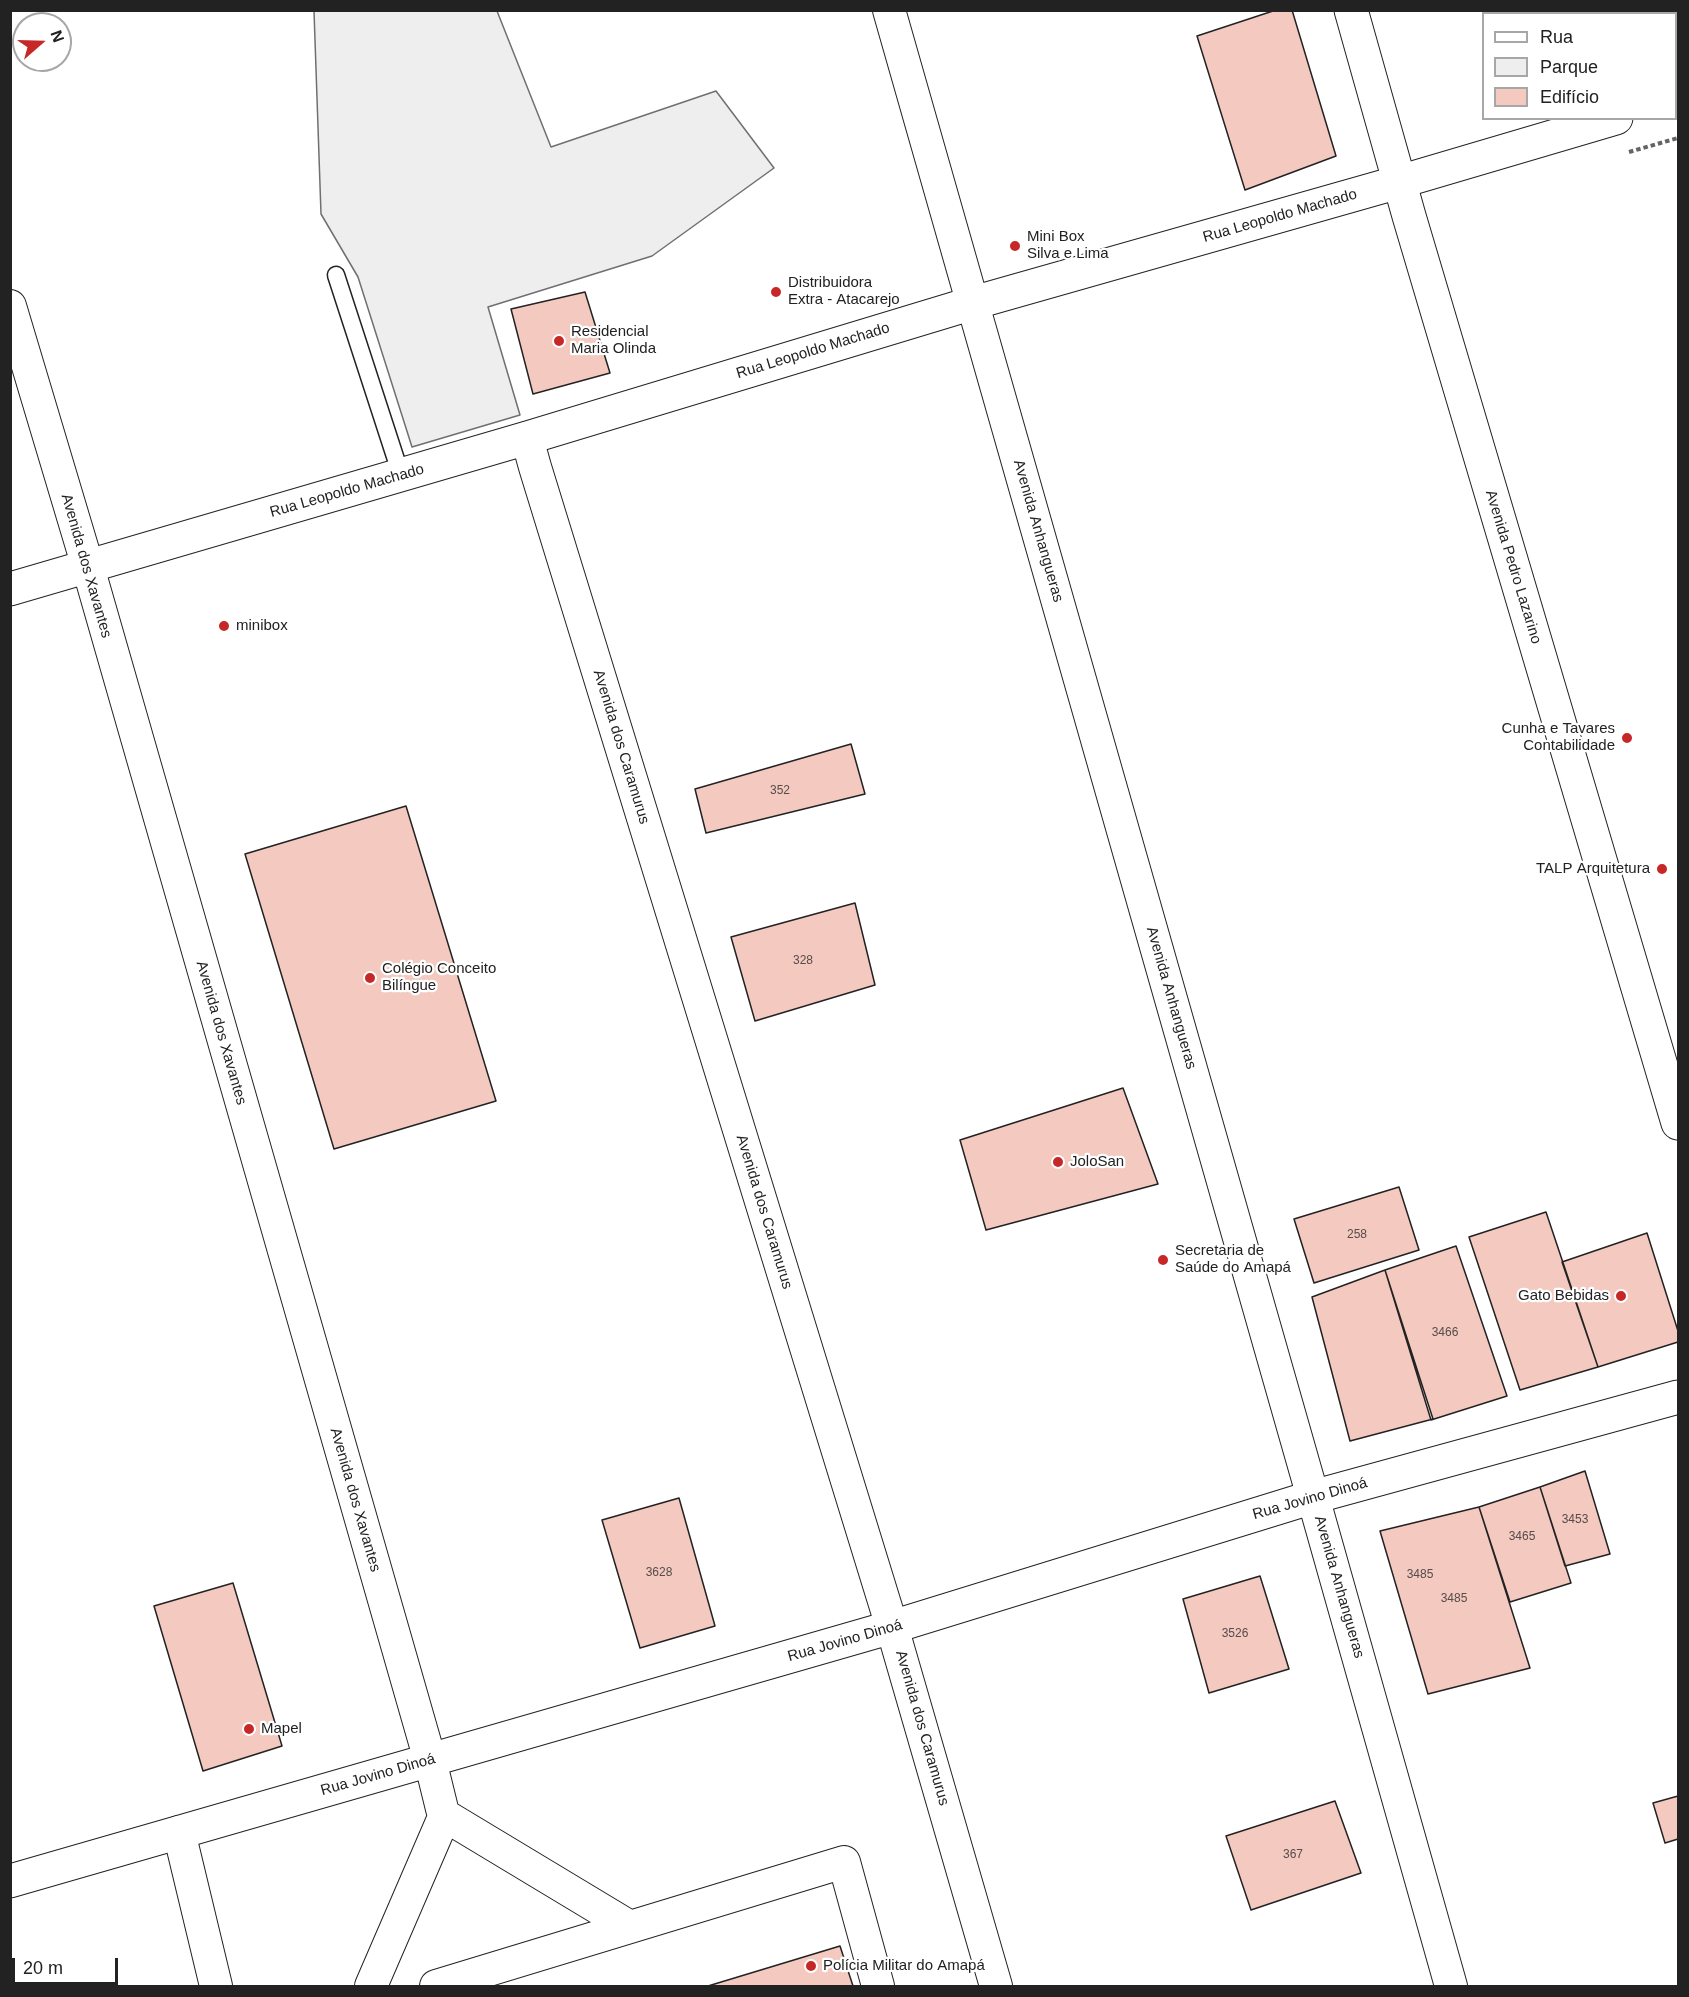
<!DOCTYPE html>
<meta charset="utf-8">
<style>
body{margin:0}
#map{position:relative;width:1689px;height:1997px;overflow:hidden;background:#fff;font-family:Arial,sans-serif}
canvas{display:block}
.frame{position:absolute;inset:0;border:12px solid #222;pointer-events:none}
.legend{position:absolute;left:1482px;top:12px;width:195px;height:108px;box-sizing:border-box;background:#fff;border:2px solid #a7a7a7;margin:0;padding:8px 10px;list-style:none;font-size:18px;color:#222}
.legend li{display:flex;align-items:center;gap:12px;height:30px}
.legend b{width:30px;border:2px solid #a7a7a7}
.north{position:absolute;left:12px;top:12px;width:60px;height:60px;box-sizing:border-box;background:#fff;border:2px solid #a7a7a7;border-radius:50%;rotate:70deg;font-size:16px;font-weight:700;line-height:24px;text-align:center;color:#222}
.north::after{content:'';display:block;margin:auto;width:21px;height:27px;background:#c62828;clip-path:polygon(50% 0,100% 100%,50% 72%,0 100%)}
.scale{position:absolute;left:12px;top:1958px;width:106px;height:27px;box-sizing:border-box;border:3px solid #222;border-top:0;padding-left:8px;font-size:18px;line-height:21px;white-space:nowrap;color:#222;-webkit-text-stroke:4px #fff;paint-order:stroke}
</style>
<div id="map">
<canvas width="1689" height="1997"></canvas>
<div class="frame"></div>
<ul class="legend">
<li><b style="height:8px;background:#fff"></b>Rua</li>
<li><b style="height:16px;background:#eee"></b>Parque</li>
<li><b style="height:16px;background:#f3c9c0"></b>Edifício</li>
</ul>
<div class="north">N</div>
<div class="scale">20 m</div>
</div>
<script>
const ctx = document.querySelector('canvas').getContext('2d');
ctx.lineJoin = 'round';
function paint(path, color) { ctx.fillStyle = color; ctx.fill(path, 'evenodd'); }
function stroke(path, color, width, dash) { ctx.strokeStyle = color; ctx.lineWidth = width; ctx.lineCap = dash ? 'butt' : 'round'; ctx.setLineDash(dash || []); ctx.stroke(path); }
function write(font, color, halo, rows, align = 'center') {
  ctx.font = font + ' Arial,sans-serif'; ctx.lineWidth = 4.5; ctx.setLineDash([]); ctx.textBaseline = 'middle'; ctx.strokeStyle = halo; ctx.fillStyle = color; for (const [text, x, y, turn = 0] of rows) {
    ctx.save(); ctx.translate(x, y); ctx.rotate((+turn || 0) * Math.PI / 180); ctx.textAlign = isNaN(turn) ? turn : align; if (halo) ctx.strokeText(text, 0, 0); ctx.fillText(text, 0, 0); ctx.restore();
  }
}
const green = new Path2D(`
 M314 11H497L551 147 716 91 774 168 652 256 488 307 520 415 412 447 358 277 321 214Z`);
const building = new Path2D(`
 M1276 10H1292L1336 156 1245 190 1197 36Z
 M585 292 610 373 533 394 511 309Z
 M851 744 865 794 706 833 695 789Z
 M406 806 496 1101 334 1149 245 854Z
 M855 903 875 985 755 1021 731 937Z
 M1123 1088 1158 1184 986 1230 960 1140Z
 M1399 1187 1419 1250 1314 1283 1294 1219Z
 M1546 1212 1598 1367 1520 1390 1469 1237Z
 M1647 1233 1678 1331V1342L1598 1367 1562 1262Z
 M1456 1246 1507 1396 1431 1420 1385 1270Z
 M1385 1270 1433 1419 1350 1441 1312 1297Z
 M1585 1471 1610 1554 1565 1566 1540 1487Z
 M1540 1487 1571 1583 1510 1602 1479 1507Z
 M679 1498 715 1626 640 1648 602 1520Z
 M1479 1507 1530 1668 1428 1694 1380 1531Z
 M1260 1576 1289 1669 1209 1693 1183 1599Z
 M233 1583 282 1746 203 1771 154 1606Z
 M1678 1796V1839L1665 1843 1653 1803Z
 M1335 1801 1361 1873 1251 1910 1226 1836Z
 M840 1946 853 1986H708Z`);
const path = new Path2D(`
 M1629 152 1678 138`);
const lane = new Path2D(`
 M336 275 401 475`);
const street = new Path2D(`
 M889 10 1313 1497 1451 1986
 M10 306 88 567 430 1760 444 1817 371 1986
 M527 438 535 467 892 1627 996 1986
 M444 1815 630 1927
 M179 1832 216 1986
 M436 1986 844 1862 878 1986`);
const secondary = new Path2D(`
 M1351 10 1409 216 1678 1123`);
const primary = new Path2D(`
 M1676 101 1678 100
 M10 589 527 438 973 303 1399 182 1616 118
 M10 1881 892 1627 1313 1497 1678 1397`);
const markers = [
 [1015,246,6,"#c62828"],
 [776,292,6,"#c62828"],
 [559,341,6,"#c62828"],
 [224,626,6,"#c62828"],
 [1627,738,6,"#c62828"],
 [1662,869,6,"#c62828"],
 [370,978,6,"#c62828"],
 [1058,1162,6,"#c62828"],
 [1163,1260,6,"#c62828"],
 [1621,1296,6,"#c62828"],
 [249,1729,6,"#c62828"],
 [811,1966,6,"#c62828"]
];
const numberNames = [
 ["352",780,791],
 ["328",803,961],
 ["258",1357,1235],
 ["3466",1445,1333],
 ["3453",1575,1520],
 ["3465",1522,1537],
 ["3628",659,1573],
 ["3485",1420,1575],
 ["3485",1454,1599],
 ["3526",1235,1634],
 ["367",1293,1855]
];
const streetNames = [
 ["Rua Leopoldo Machado",1280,216,-16],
 ["Rua Leopoldo Machado",813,351,-17],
 ["Rua Leopoldo Machado",347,491,-16],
 ["Avenida Anhangueras",1038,531,74],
 ["Avenida dos Xavantes",86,566,74],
 ["Avenida Pedro Lazarino",1513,567,73],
 ["Avenida dos Caramurus",621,747,73],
 ["Avenida Anhangueras",1171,998,74],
 ["Avenida dos Xavantes",221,1033,74],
 ["Avenida dos Caramurus",764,1212,73],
 ["Rua Jovino Dinoá",1310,1499,-16],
 ["Avenida dos Xavantes",355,1500,74],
 ["Avenida Anhangueras",1339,1587,74],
 ["Rua Jovino Dinoá",845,1641,-16],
 ["Avenida dos Caramurus",922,1728,74],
 ["Rua Jovino Dinoá",378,1775,-16]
];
const poiNames = [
 ["Mini Box",1027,237],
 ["Silva e Lima",1027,254],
 ["Distribuidora",788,283],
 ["Extra - Atacarejo",788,300],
 ["Residencial",571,332],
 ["Maria Olinda",571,349],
 ["minibox",236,626],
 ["Cunha e Tavares",1615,729,"right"],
 ["Contabilidade",1615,746,"right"],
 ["TALP Arquitetura",1650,869,"right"],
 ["Colégio Conceito",382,969],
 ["Bilíngue",382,986],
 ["JoloSan",1070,1162],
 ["Secretaria de",1175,1251],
 ["Saúde do Amapá",1175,1268],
 ["Gato Bebidas",1609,1296,"right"],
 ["Mapel",261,1729],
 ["Polícia Militar do Amapá",823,1966]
];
paint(green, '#eee');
stroke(green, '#6f6f6f', 1.5);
paint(building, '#f3c9c0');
stroke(building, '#222', 1.5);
stroke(lane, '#222', 19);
stroke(street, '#222', 34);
stroke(secondary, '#222', 35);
stroke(primary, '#222', 35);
stroke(path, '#646464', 4, [4.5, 3]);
stroke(lane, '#fff', 16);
stroke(street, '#fff', 32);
stroke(secondary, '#fff', 33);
stroke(primary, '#fff', 33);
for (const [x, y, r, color] of markers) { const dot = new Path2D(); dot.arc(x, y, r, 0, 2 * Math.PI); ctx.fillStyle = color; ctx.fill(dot); stroke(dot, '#fff', 2); }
write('12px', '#564c4a', null, numberNames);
write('15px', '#222', '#fff', streetNames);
write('15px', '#222', '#fff', poiNames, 'left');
</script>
